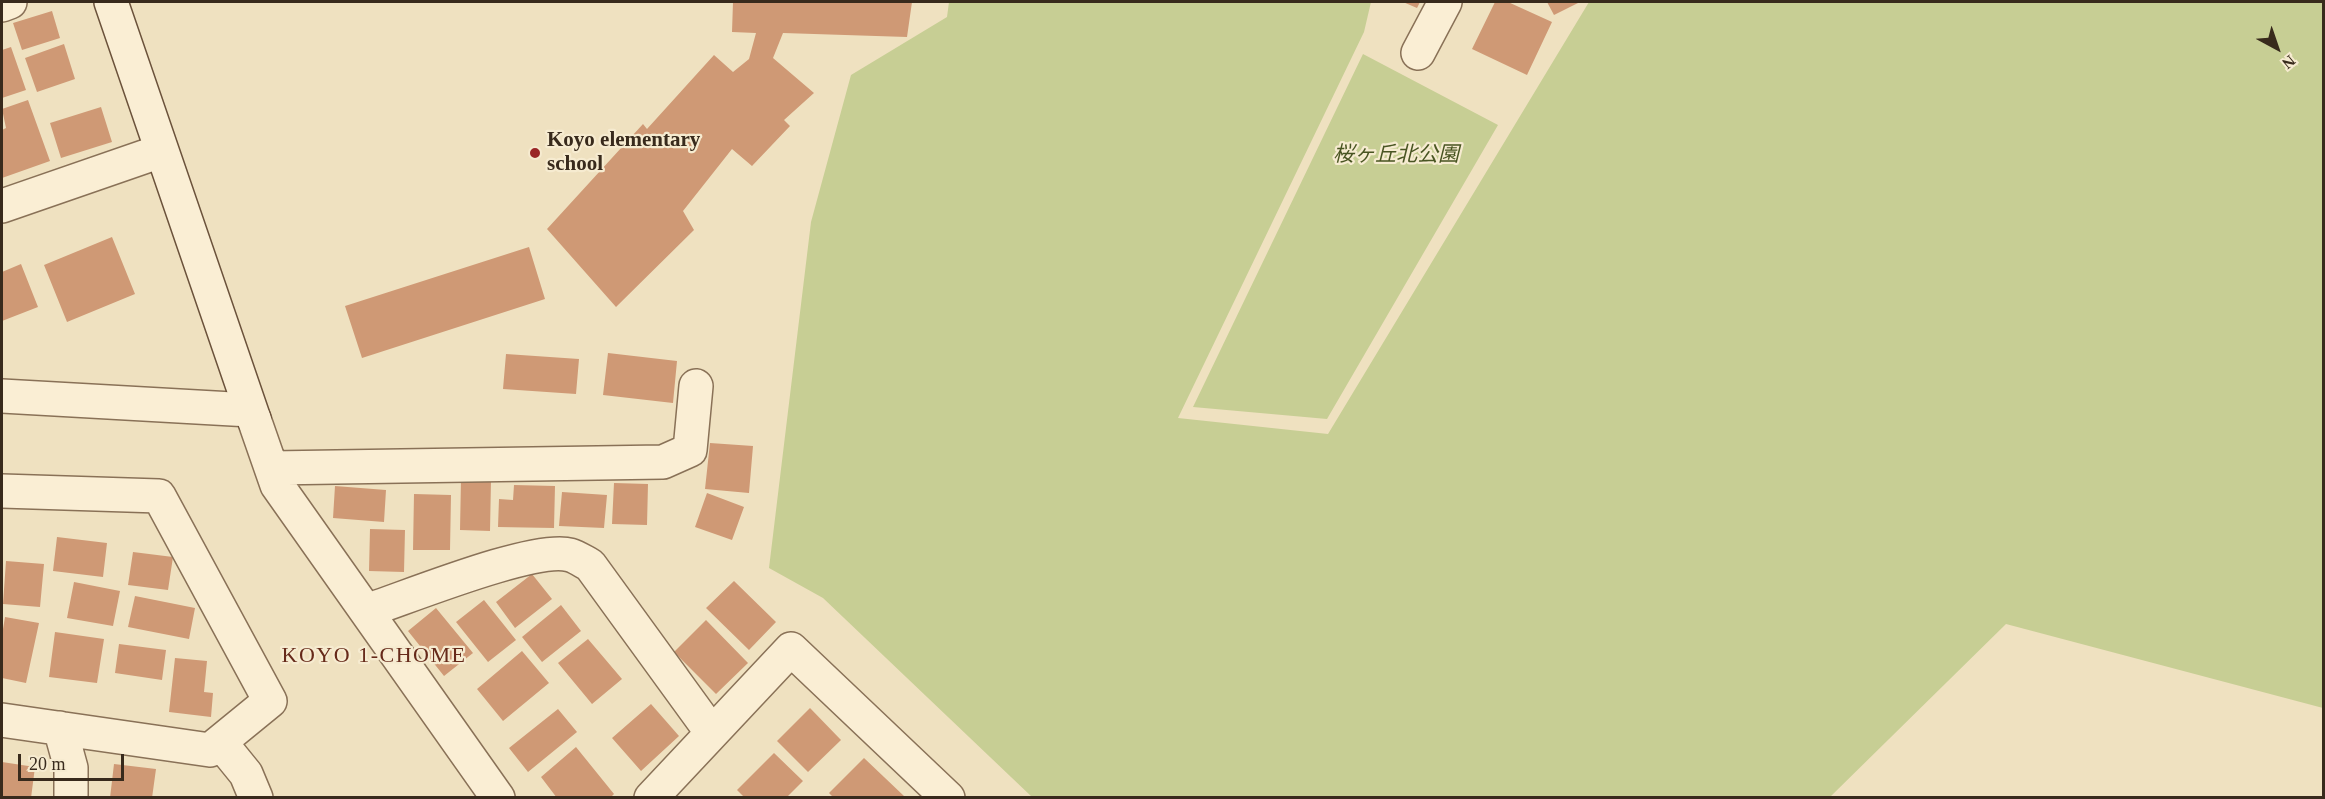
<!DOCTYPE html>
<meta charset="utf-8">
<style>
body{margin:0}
#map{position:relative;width:2325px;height:799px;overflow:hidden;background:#efe1c0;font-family:"Times New Roman",serif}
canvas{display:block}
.frame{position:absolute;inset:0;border:3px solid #382a1c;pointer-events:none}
.north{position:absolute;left:2247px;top:18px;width:60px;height:60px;-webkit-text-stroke:4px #f6ebd0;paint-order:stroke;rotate:140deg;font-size:16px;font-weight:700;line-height:24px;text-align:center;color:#382a1c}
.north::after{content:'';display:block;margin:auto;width:21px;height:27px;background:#382a1c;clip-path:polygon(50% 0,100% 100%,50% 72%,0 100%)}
.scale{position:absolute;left:18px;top:754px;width:106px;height:27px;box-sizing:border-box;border:3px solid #382a1c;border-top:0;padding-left:8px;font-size:18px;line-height:21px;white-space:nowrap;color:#382a1c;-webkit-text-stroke:4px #f6ebd0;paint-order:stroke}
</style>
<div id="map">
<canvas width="2325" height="799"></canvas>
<div class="frame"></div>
<div class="north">N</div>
<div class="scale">20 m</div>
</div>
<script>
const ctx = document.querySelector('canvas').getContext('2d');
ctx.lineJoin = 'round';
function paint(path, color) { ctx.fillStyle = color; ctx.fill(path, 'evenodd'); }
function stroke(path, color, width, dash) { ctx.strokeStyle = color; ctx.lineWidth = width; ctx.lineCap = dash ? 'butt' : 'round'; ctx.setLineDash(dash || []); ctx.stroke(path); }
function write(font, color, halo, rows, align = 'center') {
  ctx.font = font + ' "Times New Roman","Noto Sans JP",serif'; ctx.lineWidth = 4.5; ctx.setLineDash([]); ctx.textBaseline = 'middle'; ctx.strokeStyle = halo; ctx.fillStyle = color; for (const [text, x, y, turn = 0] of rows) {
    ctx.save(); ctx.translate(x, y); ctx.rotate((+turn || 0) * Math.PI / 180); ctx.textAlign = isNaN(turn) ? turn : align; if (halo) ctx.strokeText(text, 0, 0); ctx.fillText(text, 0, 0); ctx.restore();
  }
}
const green = new Path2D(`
 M949 2H1371L1364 32 1178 418 1328 434 1589 2H2323V708L2006 624 1830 797H1032L823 598 769 568 811 222 851 75 947 17Z
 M1363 54 1498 125 1327 419 1193 407Z`);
const building = new Path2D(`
 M733 2H912L907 37 783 33 773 58 814 93 784 120 790 126 752 166 732 149 683 211 694 230 616 307 547 229 643 124 647 129 714 55 733 72 749 59 756 33 732 32Z
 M1403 2H1420L1417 8Z
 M1495 2H1508L1552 22 1527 75 1472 49Z
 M1547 2H1580L1554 15Z
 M52 11 60 38 22 50 13 23Z
 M64 44 75 79 37 92 25 58Z
 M11 47 26 90 2 98V50Z
 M28 100 50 161 2 178V130L6 128 2 109Z
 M101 107 112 142 61 158 50 123Z
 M112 237 135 294 67 322 44 265Z
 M529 247 545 299 362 358 345 306Z
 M21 264 38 307 2 321V272Z
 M608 353 677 361 673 403 603 395Z
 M506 354 579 359 576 394 503 389Z
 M710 443 753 446 749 493 705 489Z
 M461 479 491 480 490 531 460 530Z
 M614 483 648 484 647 525 612 524Z
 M514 485 555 486 554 528 498 527 499 499 513 500Z
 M335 486 386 490 384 522 333 518Z
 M562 492 607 495 604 528 559 526Z
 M707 493 744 507 732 540 695 527Z
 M414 494 451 495 450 550H413Z
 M370 529 405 530 404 572 369 571Z
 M57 537 107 543 103 577 53 571Z
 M133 552 173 557 168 590 128 585Z
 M6 561 44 564 40 607 3 604Z
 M532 574 552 599 515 628 496 602Z
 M734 581 776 622 749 650 706 608Z
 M74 582 120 591 113 626 67 618Z
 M135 596 195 608 189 639 128 627Z
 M484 600 516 640 488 662 456 622Z
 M561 605 581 631 542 662 522 637Z
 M436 608 473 653 444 676 408 631Z
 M5 617 39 623 26 683 2 678V635Z
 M706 620 748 663 716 694 674 652Z
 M55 632 104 639 97 683 49 677Z
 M588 639 622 679 592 704 558 663Z
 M119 644 166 650 162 680 115 673Z
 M522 651 549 683 503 721 477 689Z
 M175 658 207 661 204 692 213 693 211 717 169 712Z
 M651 704 679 736 641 771 612 738Z
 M810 708 841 740 808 772 777 741Z
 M558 709 577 732 528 772 509 748Z
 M576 747 614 794 610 798H557L541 777Z
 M774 753 803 781 786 798H745L737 790Z
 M864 758 904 796 902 798H834L829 793Z
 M2 762 35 767 31 798H2Z
 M114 764 156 769 152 798H110Z`);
const street = new Path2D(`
 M2 5 10 2
 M1418 53 1445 2
 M2 206 161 151
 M2 396 250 410
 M254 419 277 485 498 798
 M271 468 663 462 690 450 696 386
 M2 491 159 496 270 701 210 750 2 720
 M366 611C406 598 535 545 570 555 577 557 584 562 590 565L712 733
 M60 728 71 768V798
 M220 742 246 774 256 798
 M651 798 791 649 948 798`);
const secondary = new Path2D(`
 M111 2 254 419`);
const markers = [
 [535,153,6,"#9a2627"]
];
const poiNames = [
 ["Koyo elementary",547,141],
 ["school",547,165]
];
const parkNames = [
 ["桜ヶ丘北公園",1396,155]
];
const neighbourhoodNames = [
 ["KOYO 1-CHOME",374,656]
];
paint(green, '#c7ce94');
paint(building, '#cf9975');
stroke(street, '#897157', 36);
stroke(secondary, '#6b523b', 36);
stroke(street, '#faeed4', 33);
stroke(secondary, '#faeed4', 33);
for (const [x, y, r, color] of markers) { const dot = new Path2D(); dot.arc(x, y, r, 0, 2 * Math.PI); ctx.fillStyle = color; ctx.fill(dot); stroke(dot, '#f6ebd0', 2); }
write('bold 21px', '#382a1c', '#f6ebd0', poiNames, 'left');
write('italic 21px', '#495522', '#f6ebd0', parkNames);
ctx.letterSpacing = '1.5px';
write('22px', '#662a1a', '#f6ebd0', neighbourhoodNames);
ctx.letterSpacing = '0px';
</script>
